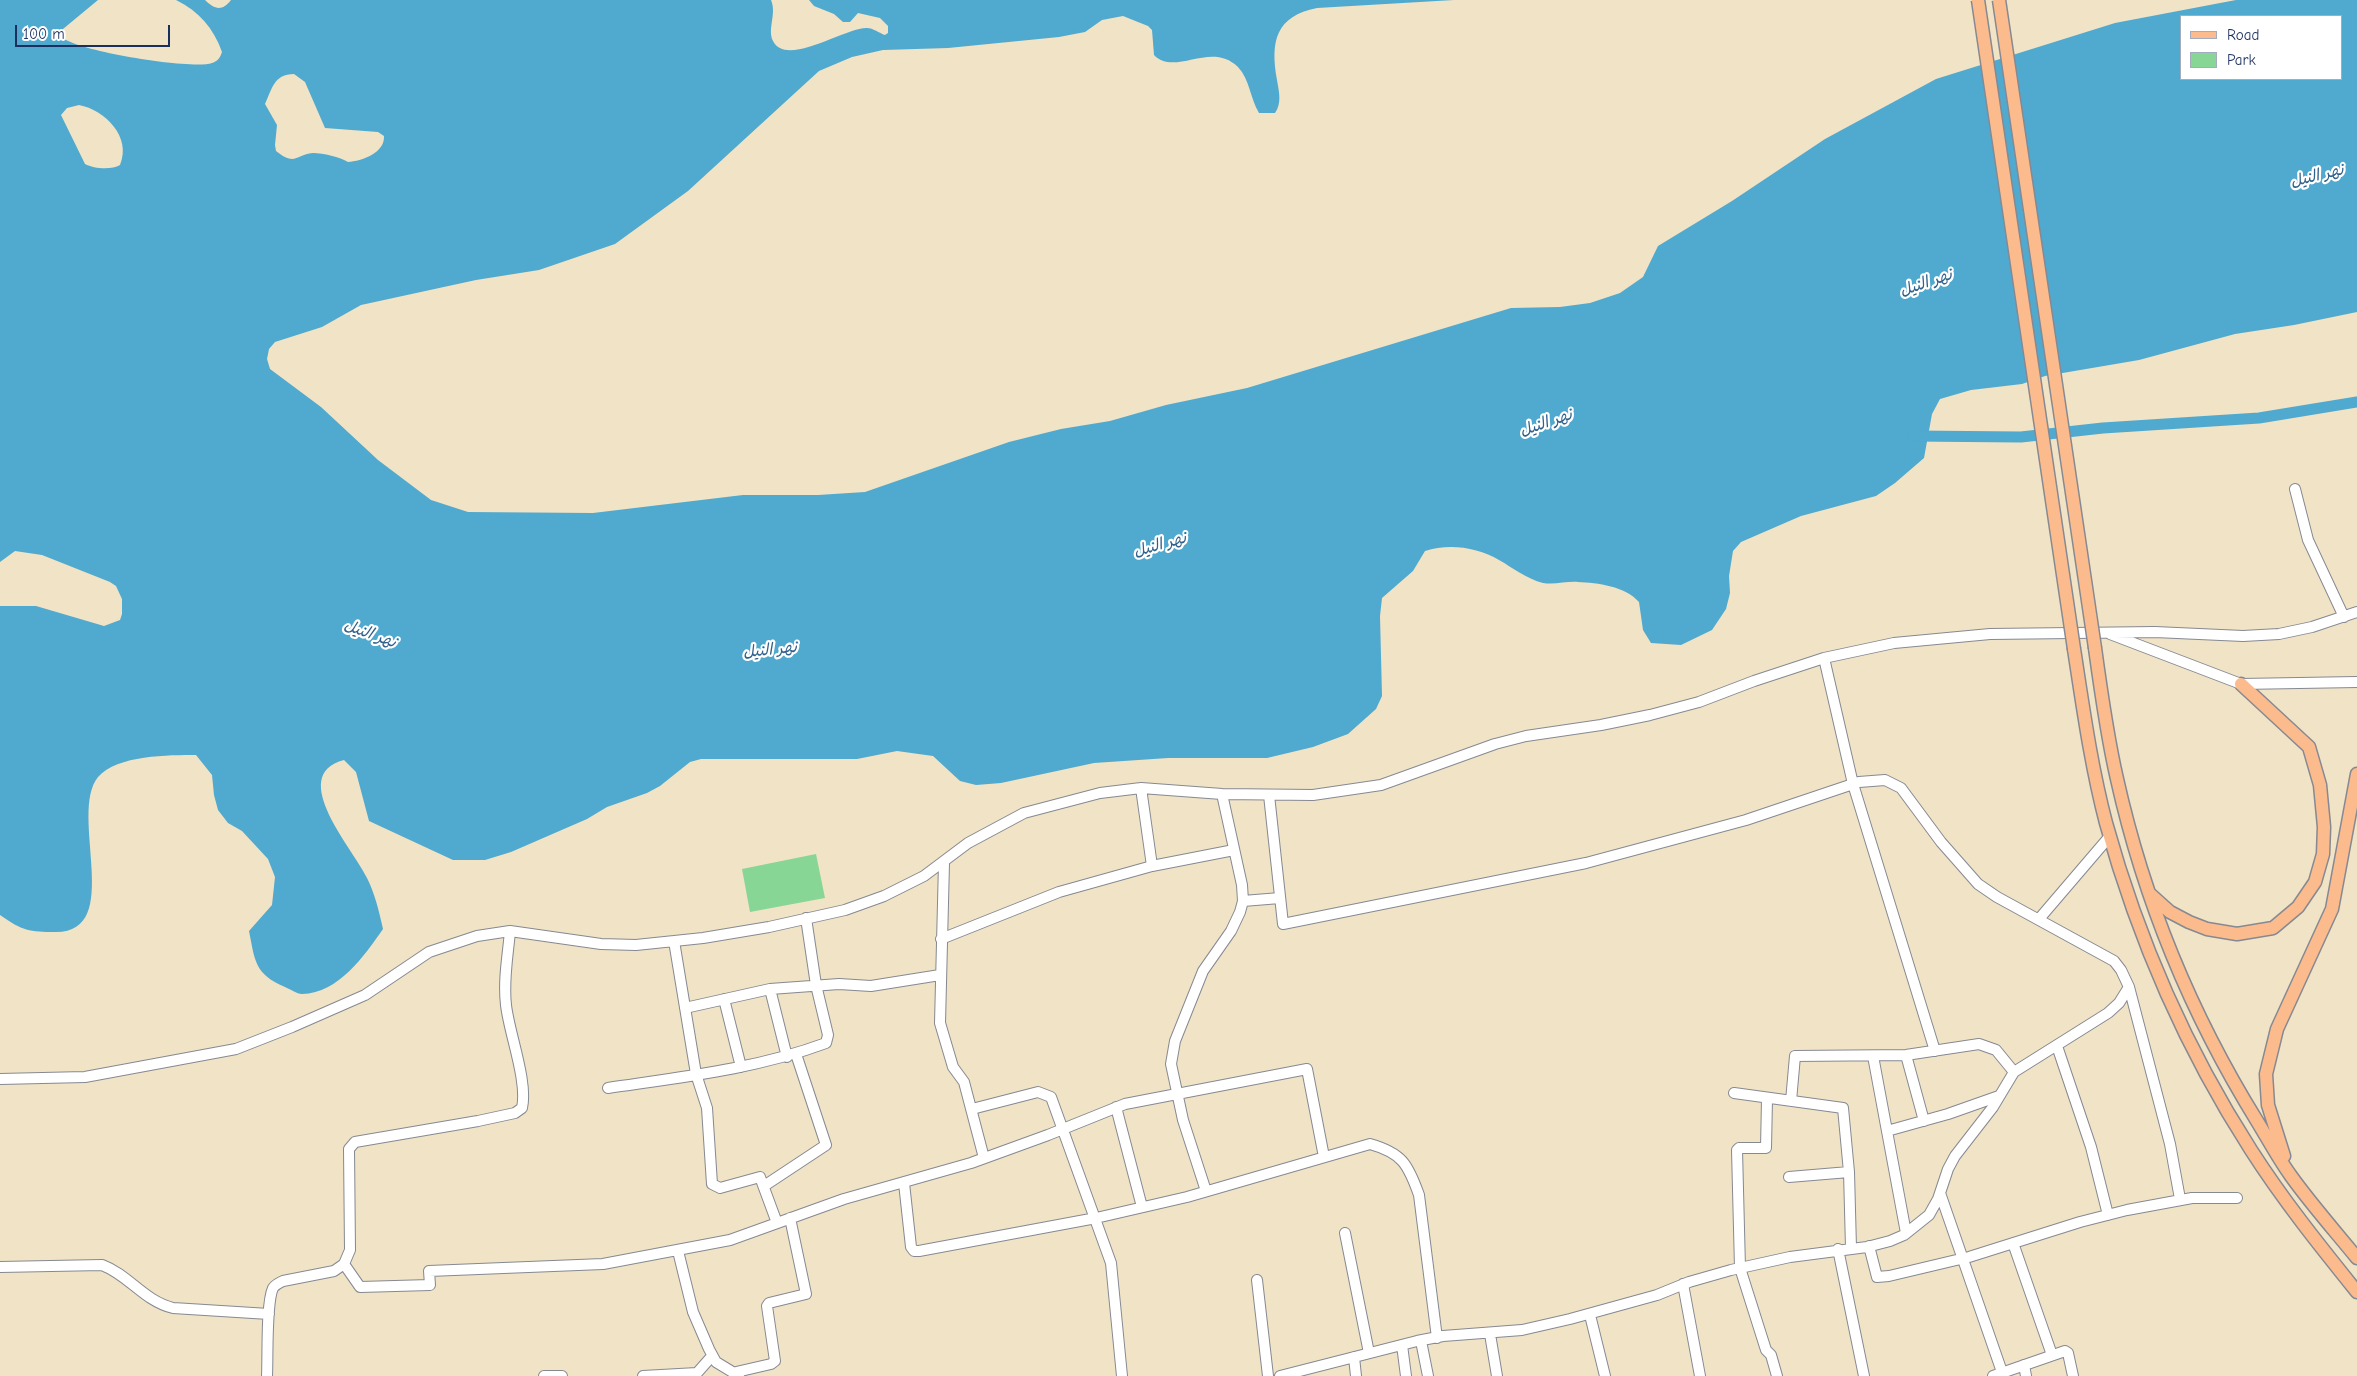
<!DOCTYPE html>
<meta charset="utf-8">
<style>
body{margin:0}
#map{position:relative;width:2357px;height:1376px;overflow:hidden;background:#f0e3c6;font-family:"Comic Neue",sans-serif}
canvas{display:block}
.legend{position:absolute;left:2180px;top:15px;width:162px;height:65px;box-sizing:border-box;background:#fff;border:1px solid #a4acbf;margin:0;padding:6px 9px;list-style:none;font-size:15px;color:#1b2f5e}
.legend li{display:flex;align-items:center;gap:10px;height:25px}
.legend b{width:25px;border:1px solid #a4acbf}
.scale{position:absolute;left:15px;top:25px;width:155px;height:22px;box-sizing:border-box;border:2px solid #1b2f5e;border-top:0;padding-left:6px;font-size:15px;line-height:18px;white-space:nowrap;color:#1b2f5e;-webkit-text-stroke:4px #fff;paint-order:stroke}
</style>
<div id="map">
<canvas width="2357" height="1376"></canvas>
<ul class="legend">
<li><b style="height:6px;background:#fbbb8d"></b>Road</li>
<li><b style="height:14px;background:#88d695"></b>Park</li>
</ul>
<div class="scale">100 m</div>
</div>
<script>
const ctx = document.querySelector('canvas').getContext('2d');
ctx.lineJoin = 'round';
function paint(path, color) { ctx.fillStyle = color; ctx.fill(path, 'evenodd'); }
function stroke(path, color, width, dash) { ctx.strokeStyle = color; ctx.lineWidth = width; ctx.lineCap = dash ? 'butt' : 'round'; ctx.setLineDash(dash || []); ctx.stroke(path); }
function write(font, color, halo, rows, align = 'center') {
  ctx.font = font + ' "Comic Neue","Playpen Sans Arabic",sans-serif'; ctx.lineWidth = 4.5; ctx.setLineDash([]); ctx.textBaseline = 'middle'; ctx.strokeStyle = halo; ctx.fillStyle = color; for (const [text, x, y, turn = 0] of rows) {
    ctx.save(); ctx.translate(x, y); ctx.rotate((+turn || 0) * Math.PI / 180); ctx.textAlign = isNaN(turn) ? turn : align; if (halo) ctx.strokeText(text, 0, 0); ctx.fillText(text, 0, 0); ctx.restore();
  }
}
const green = new Path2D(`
 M816 854 825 898 750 912 742 869Z`);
const water = new Path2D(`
 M0 0H98L63 29 62 37C75 51 193 70 212 63 218 61 220 58 222 52 214 29 199 11 176 0H205C214 9 222 12 231 0H771C777 14 767 29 773 41 786 68 846 27 867 28 873 28 879 33 885 35L888 33V26L880 18 858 13 850 22H843L834 14 814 6 809 0H1454L1317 8C1276 16 1270 41 1277 80 1279 92 1282 103 1275 113H1259C1250 98 1250 80 1238 67 1211 40 1175 77 1154 55L1152 30 1148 26 1123 16 1102 20 1085 32 1059 37 948 48 883 50 852 57 819 71 688 191 615 244 539 270 476 280 361 305 322 327 275 342 269 349 267 359 270 369 321 407 378 460 431 500 468 512 593 513 743 495H818L865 492 1009 442 1061 429 1110 421 1166 405 1247 388 1511 308 1560 307 1590 303 1620 293 1643 277 1658 246 1732 201 1825 139 1936 79 2115 23 2236 0H2357V312L2294 325 2235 334 2139 360 2045 376 2022 384 1971 390 1940 399 1932 414 1924 458 1895 483 1876 496 1801 516 1741 542 1733 551 1729 576 1730 593 1726 609 1712 630 1681 645 1651 643 1643 630 1639 602C1625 586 1598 583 1578 582 1567 581 1555 585 1543 583 1527 579 1513 568 1499 560 1478 547 1448 543 1425 551L1413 571 1382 598 1380 616 1382 696 1376 709 1348 734 1313 747 1267 758H1168L1094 763 1001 783 976 785 960 781 933 756 897 751 857 759H701L690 762 660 786 647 793 607 807 587 819 511 852 485 860H453L369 821 356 772 344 760C286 775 354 850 367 878 375 894 379 911 383 929 364 956 339 993 302 994 297 994 290 989 285 987 254 974 255 960 249 931L272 905 275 877 268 859 242 831 228 823 218 810 214 795 212 775 196 755C169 755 117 755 98 777 68 814 125 932 56 932 29 932 23 931 0 915V606H36L104 626 120 620 122 614V599L116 586 110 582 42 555 15 551 0 562ZM2181 16H2341V79H2181ZM294 74 305 82 325 128 378 132 384 136C385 153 362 161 348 162 340 157 323 153 313 153 296 154 296 167 276 151L275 145 277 125 265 104C272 89 274 74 294 74ZM79 105C105 110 132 137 120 165 112 170 94 169 85 164L61 115 67 108Z`);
const canal = new Path2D(`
 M1913 436 2021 437 2103 428 2259 418 2357 402`);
const minor = new Path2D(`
 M2295 489 2308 540 2344 617
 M2110 634 2241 684 2357 682
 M1824 658 1853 784 1935 1051
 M1141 788 1152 866
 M1269 795 1283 924 1586 863 1746 820 1859 782 1885 780 1901 788 1941 842 1978 884 1997 897 2114 961 2121 970 2129 987 2170 1144 2180 1199
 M944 863 940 1023 953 1067 964 1082 984 1158
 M1243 901 1280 898
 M2039 919 2110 836
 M941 939 1059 892 1152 866 1234 850
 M674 941 696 1074 707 1108 712 1184 720 1188 760 1177 777 1223
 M770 989 787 1057
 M724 999 741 1067
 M685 1008 770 989 839 984 871 986 940 975
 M2057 1046 2091 1147 2108 1215
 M1906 1055 1924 1121
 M1873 1056 1906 1233
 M0 1079 85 1077 236 1049 292 1027 365 995 429 952 477 936 510 931 601 944 636 945 703 938 769 927 845 910 884 896 924 876 968 843 1024 813 1100 793 1141 788 1222 794 1313 795 1381 785 1495 744 1526 736 1601 725 1650 715 1699 702 1754 681 1824 658 1894 643 1990 634 2155 632 2243 636 2279 634 2312 627 2357 612
 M608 1088C682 1077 756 1069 826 1043L828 1035 816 985 806 918
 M1734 1093 1843 1108 1849 1172 1851 1248
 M1767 1099 1766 1148H1739L1737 1150 1740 1268 1766 1350 1771 1355 1777 1376
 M1791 1101 1795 1056 1906 1055 1979 1044 1996 1050 2014 1072
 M1116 1107 1142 1207
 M972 1109 1038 1092 1051 1097 1111 1263 1122 1376
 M1887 1131 1948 1114 1999 1096
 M1789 1177 1849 1172
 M904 1183 911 1247 914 1251H919L1096 1218 1187 1197 1370 1144C1402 1153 1408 1164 1419 1195L1437 1338
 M764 1186 826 1145 796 1054
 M1206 1191 1183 1120 1171 1064 1175 1041 1203 971 1231 931 1240 912 1243 901 1242 885 1222 794
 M1940 1193 2002 1372
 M1345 1233 1369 1353
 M2013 1243 2052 1355
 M1869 1246 1877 1277 1889 1276 1969 1257 2080 1222 2127 1210 2192 1198H2237
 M1838 1249 1864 1376
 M678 1251 693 1312 709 1349 716 1362 739 1376
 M344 1264 360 1287 430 1285 429 1271 603 1264 730 1240 844 1199 971 1163 1048 1135 1125 1104 1307 1069 1324 1157
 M0 1267 102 1265C129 1275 144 1301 173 1308L269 1314
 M1257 1280 1268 1376
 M1683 1284 1700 1376
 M1590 1315 1605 1376
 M1490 1334 1497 1376
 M1421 1341 1428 1376
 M1402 1345 1406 1376
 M1354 1357 1356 1376
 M2024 1365 2026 1376
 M736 1372 771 1364 775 1361 767 1306 769 1303 806 1294 790 1218
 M267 1376C268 1357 266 1303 273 1288 276 1284 279 1283 283 1281L334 1271 344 1264 350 1250 349 1149 355 1142 478 1121 515 1113 522 1108C528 1081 509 1033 506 1005 503 980 508 955 510 931
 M544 1376H562
 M643 1376 697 1373 712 1356
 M1280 1376 1417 1341 1443 1336 1522 1330 1570 1319 1657 1295 1689 1282 1731 1270 1790 1257 1867 1247 1890 1241 1904 1235 1929 1215 1938 1199 1948 1169 1955 1156 1993 1107 2014 1072 2108 1013 2119 1003 2129 987
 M1993 1376 2065 1351 2068 1353 2073 1376`);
const major = new Path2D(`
 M2095 648C2101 692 2107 736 2117 779 2144 900 2192 1016 2257 1121 2268 1139 2278 1158 2291 1176 2311 1204 2335 1231 2357 1258
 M2074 649C2083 707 2091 766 2106 823 2138 939 2186 1049 2251 1150 2283 1200 2320 1246 2357 1292
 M2150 894 2170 912 2189 922 2207 929 2237 934 2273 928 2298 907 2315 882 2323 854 2324 827 2320 785 2309 747 2241 684
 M2284 1156 2268 1105 2266 1074 2277 1029 2332 909 2357 774`);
const majorBridge = new Path2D(`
 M1978 0 2074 649
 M1999 0 2095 648`);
const waterNames = [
 ["نهر النيل",2317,176,-14],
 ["نهر النيل",1926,283,-19],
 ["نهر النيل",1546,423,-19],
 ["نهر النيل",1160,545,-16],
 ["نهر النيل",370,634,20],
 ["نهر النيل",770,650,-6]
];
paint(green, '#88d695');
paint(water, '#50a9ce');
stroke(canal, '#50a9ce', 11);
stroke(minor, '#868992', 12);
stroke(major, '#868992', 15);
stroke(minor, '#fff', 10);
stroke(major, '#fbbb8d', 12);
stroke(majorBridge, '#868992', 15, []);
stroke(majorBridge, '#fbbb8d', 12);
write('italic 16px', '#30608b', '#fff', waterNames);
</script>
